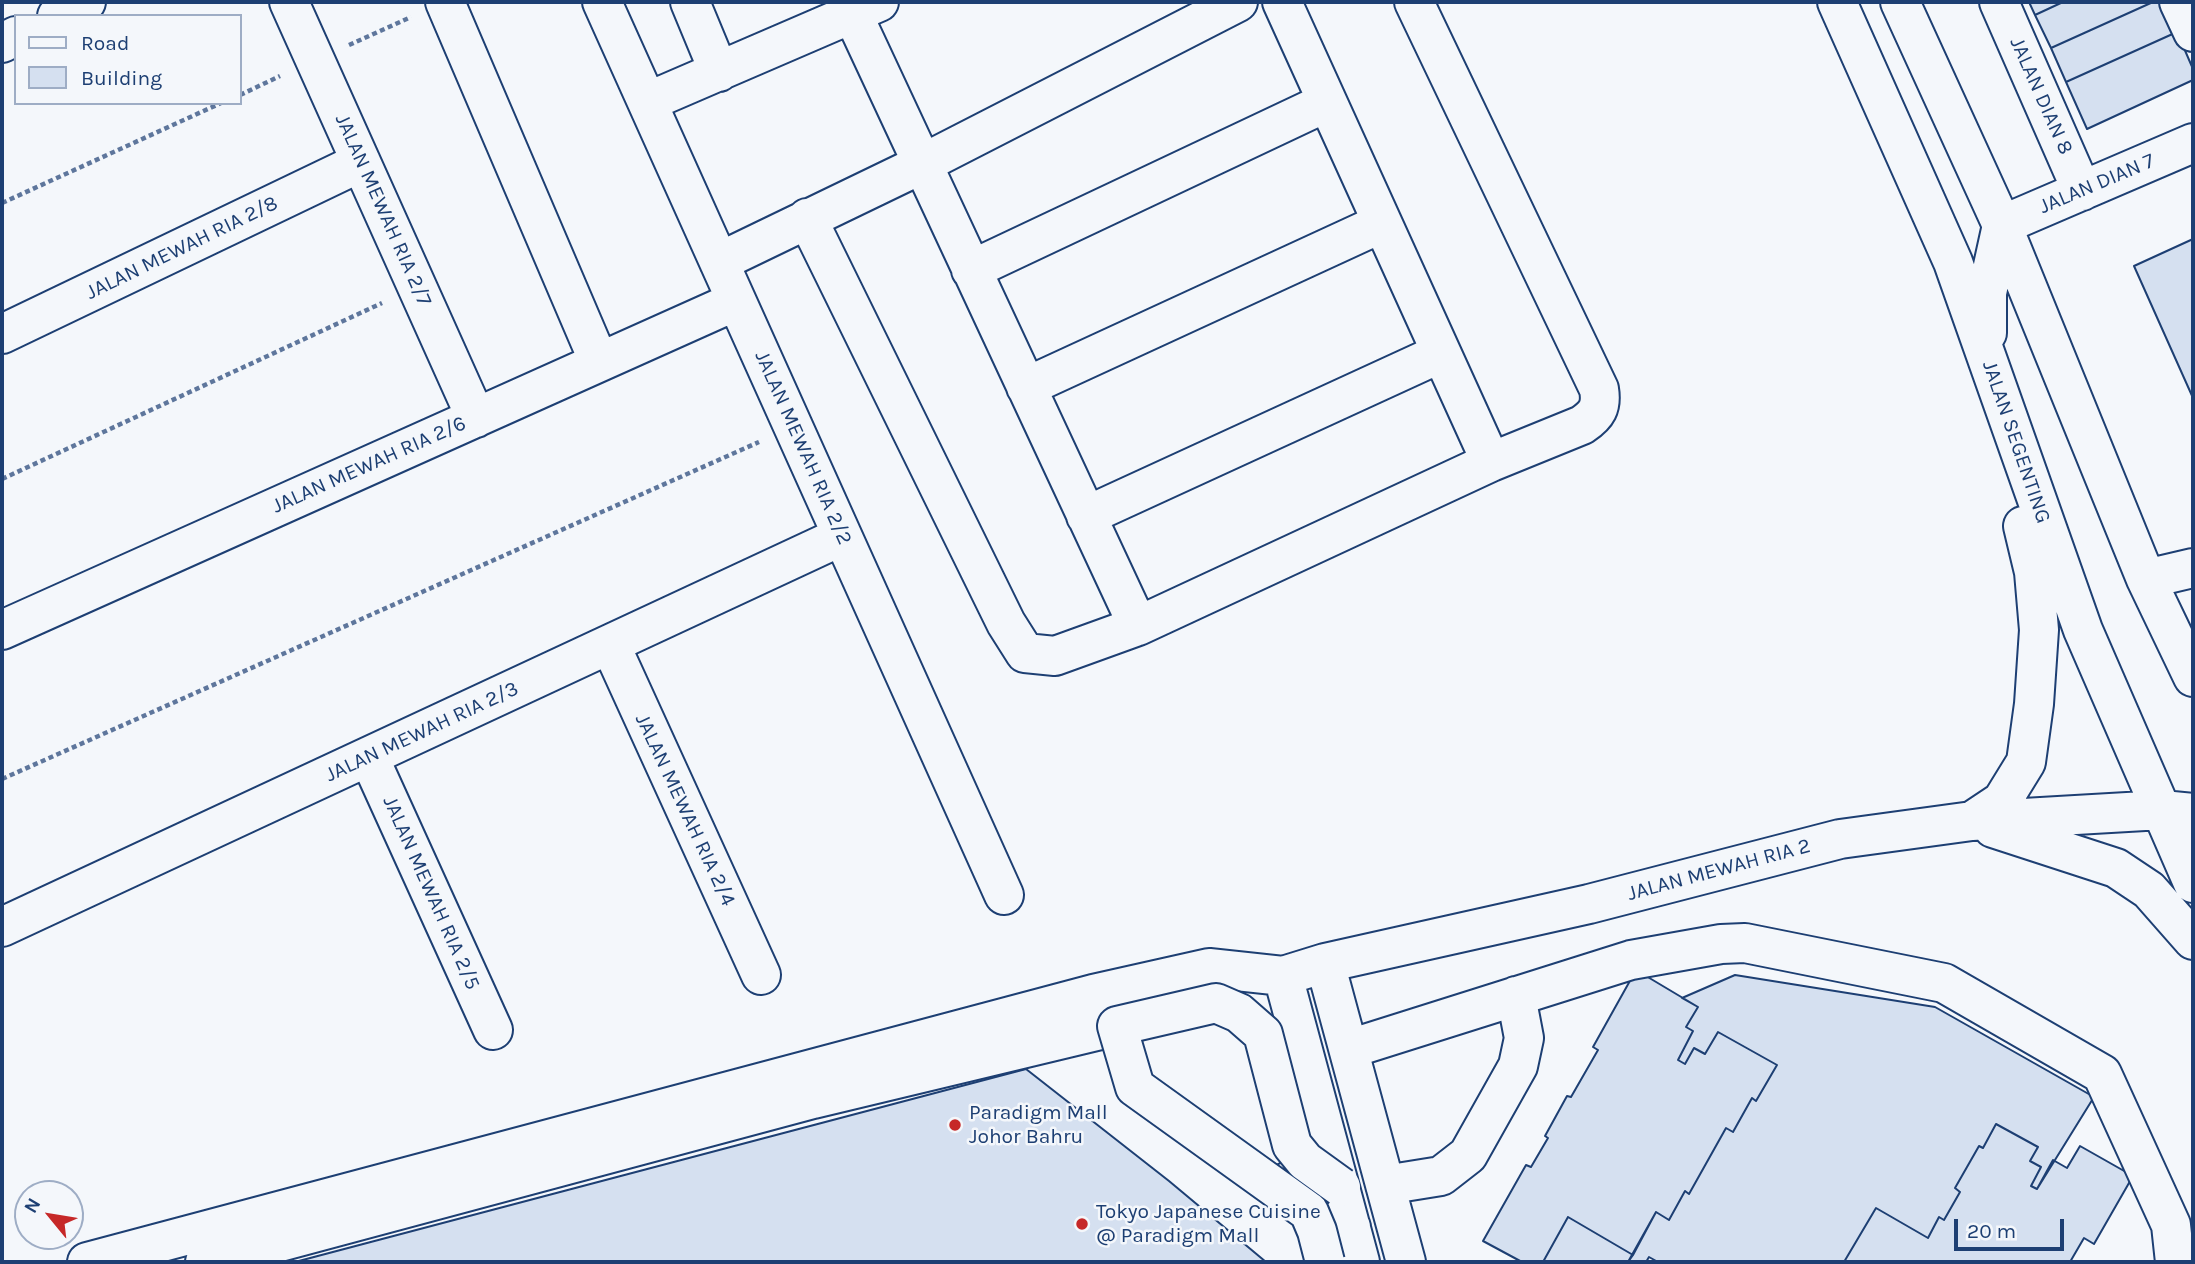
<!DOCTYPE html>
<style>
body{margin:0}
#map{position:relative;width:2195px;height:1264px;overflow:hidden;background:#f4f7fb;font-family:Karla,sans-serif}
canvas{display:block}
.frame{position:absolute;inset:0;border:4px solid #1d3f73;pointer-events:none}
.legend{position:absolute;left:14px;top:14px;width:228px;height:91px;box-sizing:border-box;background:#f4f7fb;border:2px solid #9eadc5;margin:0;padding:9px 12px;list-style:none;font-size:21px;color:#1d3f73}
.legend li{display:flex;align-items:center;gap:14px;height:35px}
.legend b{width:35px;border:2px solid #9eadc5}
.north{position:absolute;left:14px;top:1180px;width:70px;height:70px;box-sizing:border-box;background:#f4f7fb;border:2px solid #9eadc5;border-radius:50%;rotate:300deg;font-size:19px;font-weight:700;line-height:28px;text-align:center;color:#1d3f73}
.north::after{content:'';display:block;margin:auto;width:24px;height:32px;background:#c62828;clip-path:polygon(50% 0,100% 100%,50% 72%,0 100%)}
.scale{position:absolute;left:1954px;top:1219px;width:110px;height:32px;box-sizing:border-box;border:4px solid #1d3f73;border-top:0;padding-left:9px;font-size:21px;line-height:24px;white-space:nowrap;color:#1d3f73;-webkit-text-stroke:5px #f4f7fb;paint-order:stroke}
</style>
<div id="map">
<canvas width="2195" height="1264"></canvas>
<div class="frame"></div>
<ul class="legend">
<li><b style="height:9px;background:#f4f7fb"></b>Road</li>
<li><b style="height:19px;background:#d5e0f0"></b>Building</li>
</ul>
<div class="north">N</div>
<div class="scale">20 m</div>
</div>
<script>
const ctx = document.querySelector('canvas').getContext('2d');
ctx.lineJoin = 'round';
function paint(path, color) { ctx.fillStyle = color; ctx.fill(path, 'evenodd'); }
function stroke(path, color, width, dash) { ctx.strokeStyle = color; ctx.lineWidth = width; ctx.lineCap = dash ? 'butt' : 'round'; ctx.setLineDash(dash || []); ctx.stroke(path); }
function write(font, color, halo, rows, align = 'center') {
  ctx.font = font + ' Karla,sans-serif'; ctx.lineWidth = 5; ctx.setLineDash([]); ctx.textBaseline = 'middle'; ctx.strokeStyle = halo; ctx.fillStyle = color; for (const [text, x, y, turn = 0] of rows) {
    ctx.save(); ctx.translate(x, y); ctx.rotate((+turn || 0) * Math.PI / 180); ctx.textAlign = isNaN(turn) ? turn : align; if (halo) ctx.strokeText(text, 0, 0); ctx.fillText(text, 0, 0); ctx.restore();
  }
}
const building = new Path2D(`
 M2029 2H2063L2035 15Z
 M2063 2H2153L2051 48 2035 15Z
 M2153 2H2163L2177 32 2066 82 2051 48Z
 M2177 32 2193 69V80L2087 129 2066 82Z
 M2193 239V398L2134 266Z
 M1636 970 1698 1007 1686 1027 1693 1031 1678 1060 1685 1064 1694 1048 1705 1054 1718 1032 1777 1065 1756 1101 1752 1098 1733 1132 1726 1128 1689 1194 1685 1191 1669 1220 1656 1212 1633 1255 1568 1217 1543 1262H1522L1483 1241 1526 1165 1531 1167 1548 1138 1545 1136 1567 1096 1571 1097 1598 1050 1593 1047Z
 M1735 975 1935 1007 2094 1097 2037 1189 2031 1186 2041 1167 2030 1161 2038 1147 1996 1124 1983 1148 1979 1146 1955 1188 1960 1192 1944 1220 1939 1217 1928 1238 1876 1208 1844 1262H1658L1649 1257 1646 1262H1628L1656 1212 1669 1220 1685 1191 1689 1194 1726 1128 1733 1132 1752 1098 1756 1101 1777 1065 1718 1032 1705 1054 1694 1048 1685 1064 1678 1060 1693 1031 1686 1027 1698 1007 1682 998Z
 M1026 1069 1169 1181 1266 1262H295Z
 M1996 1124 2038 1147 2030 1161 2041 1167 2031 1186 2037 1189 2053 1160 2067 1168 2080 1146 2133 1176 2094 1244 2084 1238 2070 1262H1844L1876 1208 1928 1238 1939 1217 1944 1220 1960 1192 1955 1188 1979 1146 1983 1148Z
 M1568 1217 1633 1255 1628 1262H1543Z`);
const path = new Path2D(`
 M349 45 411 17
 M240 95 280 76
 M2 203 221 103
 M2 479 382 303
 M2 779 759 442`);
const minor = new Path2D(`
 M289 2 476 418
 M445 2 599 362
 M602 2 1004 895
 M690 2 719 72
 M847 2 1138 626
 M1282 2 1491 462
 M1837 2 1953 262 2083 630 2193 883
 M1900 2 2002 225 2146 579 2193 677
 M1999 2 2082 191
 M2179 2 2193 32
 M57 16 86 2
 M2 43 16 36
 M647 102 879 2
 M807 218 1006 623 1025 653 1055 656 1138 626 1491 462 1582 425C1597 415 1602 407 1599 389L1414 2
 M2002 225 2193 143
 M719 262 922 164 1238 2
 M971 270 1327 102
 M1987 333V293L2002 225
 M2 334 361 162
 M1026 387 1382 223
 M1086 516 1441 353
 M2146 579 2193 568
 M2 630 736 301
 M610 644 761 975
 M369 757 493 1030
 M1972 821 2002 801 2026 762 2034 704 2039 630 2034 572 2023 526
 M1993 828 2116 868 2149 890 2193 940
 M2 927 842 536
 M1325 963 1406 1262
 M1283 976 1360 1262
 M1349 1049 1631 960 1721 944 1745 943 1944 983 2102 1074 2171 1225 2175 1262
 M1287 1182 1351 1227
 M1385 1185 1441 1176 1468 1155 1518 1066 1524 1038 1516 996
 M87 1262 1093 994 1209 968 1283 976 1325 963 1589 904 1840 839 1972 821 2162 810 2193 813
 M205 1262 813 1099 1117 1026`);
const minorBridge = new Path2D(`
 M1325 1262 1317 1231 1309 1212 1135 1087 1117 1026 1216 1003 1239 1013 1263 1034 1292 1145 1305 1161 1341 1187`);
const markers = [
 [955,1125,7,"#c62828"],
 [1082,1224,7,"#c62828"]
];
const streetNames = [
 ["JALAN DIAN 8",2041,96,66],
 ["JALAN DIAN 7",2097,184,-23],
 ["JALAN MEWAH RIA 2/7",383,210,66],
 ["JALAN MEWAH RIA 2/8",182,248,-26],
 ["JALAN SEGENTING",2016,442,71],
 ["JALAN MEWAH RIA 2/2",803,448,66],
 ["JALAN MEWAH RIA 2/6",369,465,-24],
 ["JALAN MEWAH RIA 2/3",422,732,-25],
 ["JALAN MEWAH RIA 2/4",685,810,65],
 ["JALAN MEWAH RIA 2",1719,870,-15],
 ["JALAN MEWAH RIA 2/5",431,893,66]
];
const poiNames = [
 ["Paradigm Mall",969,1113],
 ["Johor Bahru",969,1137],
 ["Tokyo Japanese Cuisine",1096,1212],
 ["@ Paradigm Mall",1096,1236]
];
paint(building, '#d5e0f0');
stroke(building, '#1d3f73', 2);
stroke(minor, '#1d3f73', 42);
stroke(path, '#5e769c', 4.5, [5, 3.5]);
stroke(minor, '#f4f7fb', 38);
stroke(minorBridge, '#1d3f73', 42, []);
stroke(minorBridge, '#f4f7fb', 38);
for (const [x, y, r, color] of markers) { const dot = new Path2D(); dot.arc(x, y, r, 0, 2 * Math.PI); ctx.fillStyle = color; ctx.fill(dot); stroke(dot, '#f4f7fb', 2.5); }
write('21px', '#1d3f73', '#f4f7fb', streetNames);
write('21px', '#1d3f73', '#f4f7fb', poiNames, 'left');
</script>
